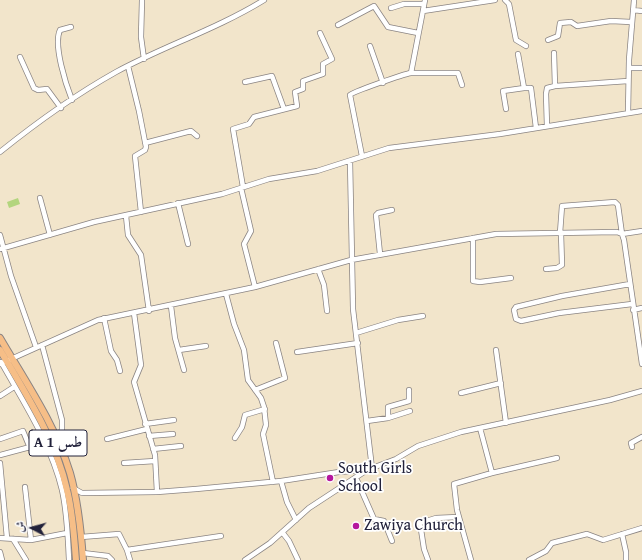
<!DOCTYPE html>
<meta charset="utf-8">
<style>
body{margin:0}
#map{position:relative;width:642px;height:560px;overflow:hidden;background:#f2e5cb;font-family:"Gentium Book Plus",Amiri,serif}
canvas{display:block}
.north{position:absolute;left:12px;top:508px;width:40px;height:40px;-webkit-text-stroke:3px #fff;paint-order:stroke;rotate:276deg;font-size:11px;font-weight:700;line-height:16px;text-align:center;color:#22223b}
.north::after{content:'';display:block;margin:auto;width:14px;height:18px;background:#22223b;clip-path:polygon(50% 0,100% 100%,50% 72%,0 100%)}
</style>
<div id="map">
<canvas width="642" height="560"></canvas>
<div class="north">ش</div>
</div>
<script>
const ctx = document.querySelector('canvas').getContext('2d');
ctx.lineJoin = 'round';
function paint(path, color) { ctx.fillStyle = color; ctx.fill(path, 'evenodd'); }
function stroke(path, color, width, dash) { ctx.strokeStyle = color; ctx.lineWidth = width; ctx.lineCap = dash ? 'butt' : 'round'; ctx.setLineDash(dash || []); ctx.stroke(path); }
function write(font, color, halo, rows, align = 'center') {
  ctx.font = font + ' "Gentium Book Plus",Amiri,serif'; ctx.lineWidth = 3.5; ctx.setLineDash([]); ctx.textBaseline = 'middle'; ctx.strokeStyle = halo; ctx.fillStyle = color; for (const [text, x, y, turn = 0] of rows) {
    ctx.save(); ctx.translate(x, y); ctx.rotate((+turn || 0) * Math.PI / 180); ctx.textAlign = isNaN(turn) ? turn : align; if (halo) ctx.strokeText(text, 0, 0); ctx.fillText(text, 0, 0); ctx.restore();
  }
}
const green = new Path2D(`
 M18 198 20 204 9 208 7 202Z`);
const minor = new Path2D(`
 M142 0 141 37 144 59
 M505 0 509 4 516 40 526 46
 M391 8 404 4H424
 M633 10 642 11
 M423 11 495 0
 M338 25 374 6 388 27 418 33
 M71 27 60 30C53 45 66 85 72 100
 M548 40 558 36 560 23 571 22 577 26 611 21 631 22
 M370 46 383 83
 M554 53 555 86
 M518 54 524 88H531L536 128
 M20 57 34 88 38 90 47 89 61 108
 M128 66 139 111 146 147 145 150 135 156 141 212
 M629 68H642
 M411 73H458L462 85
 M245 82 272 76 284 109
 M506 109 503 91 524 88
 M628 113 629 60 634 0
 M547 126 546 94 547 88 555 86 628 81
 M145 143 191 131 197 136
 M0 152C36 123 75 95 116 72 164 46 217 29 264 0
 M362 156 350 95C352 92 404 74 411 73L425 0
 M350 161 353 309 372 468
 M243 187 233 129 249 124 254 117 297 106 295 92 303 89V81L323 74V64L332 59 320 33
 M241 188 251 231 244 244 255 287
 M40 198 50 235
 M178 203 188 244
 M126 216 128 235 141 255 149 311
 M560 233 562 206 615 202 618 205 622 234 642 231
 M0 235 11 276 36 347
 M473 238V281L480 282 511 278
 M0 249 94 222 222 194 269 179 317 171 389 148 500 134 642 111
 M380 254 376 215 378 213 392 210
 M318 269 324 285 327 311
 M546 269 557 268 562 265 561 233
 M630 284 562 296 516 307 514 310 516 319 521 321 559 313 632 304
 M226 294 234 324 244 350 248 380 261 398 264 407 266 425 263 434 273 482
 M171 306 175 338 184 370
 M633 310 642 308
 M134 313 141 365 134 382 155 455 157 492
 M104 318 111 351 117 360 120 371
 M356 333 398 320 423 316
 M42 345 62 420V430L56 439
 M179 350 206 346
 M496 350 506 423
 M297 352 358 343
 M1 362C24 403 51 444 62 490 67 512 68 537 69 560
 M0 364 98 320 255 287 351 260 496 234 617 232 622 234 624 240 642 364
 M255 390 285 378 276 343
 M461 393 501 383
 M0 396 14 387
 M388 418V407L409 401V390
 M367 421 388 418 410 411
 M145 424 174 420
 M480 428 492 473
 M149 436 173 434
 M235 438 242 427 245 415 265 409
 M0 439 23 431 30 448
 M107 439 147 429
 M632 447 631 443 642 437
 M153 449 181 446
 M0 455 45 443
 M0 463 7 538
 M124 463 155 461
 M356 478 374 519 384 521 392 541
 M281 481 287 502 296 520
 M25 487 31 540
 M73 488 82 493 157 492 196 489 281 481 339 472 366 470
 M282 532 289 541 298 560
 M622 534 626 552V560
 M81 537 119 534 127 550 130 560
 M0 538 31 540 67 533
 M13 539 26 560
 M127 550 221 536
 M0 552 2 560
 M83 553 108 556 112 560
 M245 560 270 543 309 508 367 470 396 459 418 446 461 432 610 400 642 391
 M428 560 424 549 420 523 436 518 458 517
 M471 560 457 510 454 484 492 473 557 458
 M529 560 546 551 552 543 587 534 603 540 642 528`);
const highway = new Path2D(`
 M0 338C25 381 55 424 70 473 78 501 81 531 83 560
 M0 350C26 394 56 440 67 490 73 513 74 537 76 560`);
const markers = [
 [330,478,4,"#b5179e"],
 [356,526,4,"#b5179e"]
];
const shields = [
 [58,443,58]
];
const shieldNames = [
 ["A 1 طس",58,443]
];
const poiNames = [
 ["South Girls",338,469],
 ["School",338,487],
 ["Zawiya Church",364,526]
];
paint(green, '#b3d57e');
stroke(minor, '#8a8483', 6);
stroke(highway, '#8a8483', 8);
stroke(minor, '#fff', 4.5);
stroke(highway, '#f6be87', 6);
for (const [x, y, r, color] of markers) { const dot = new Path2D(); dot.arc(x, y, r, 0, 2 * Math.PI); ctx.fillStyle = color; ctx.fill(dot); stroke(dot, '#fff', 1.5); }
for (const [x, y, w] of shields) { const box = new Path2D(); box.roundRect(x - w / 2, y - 13, w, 26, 3); ctx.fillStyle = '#fff'; ctx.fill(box); stroke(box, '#22223b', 1); }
write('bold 15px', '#22223b', null, shieldNames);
write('16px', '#22223b', '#fff', poiNames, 'left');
</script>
